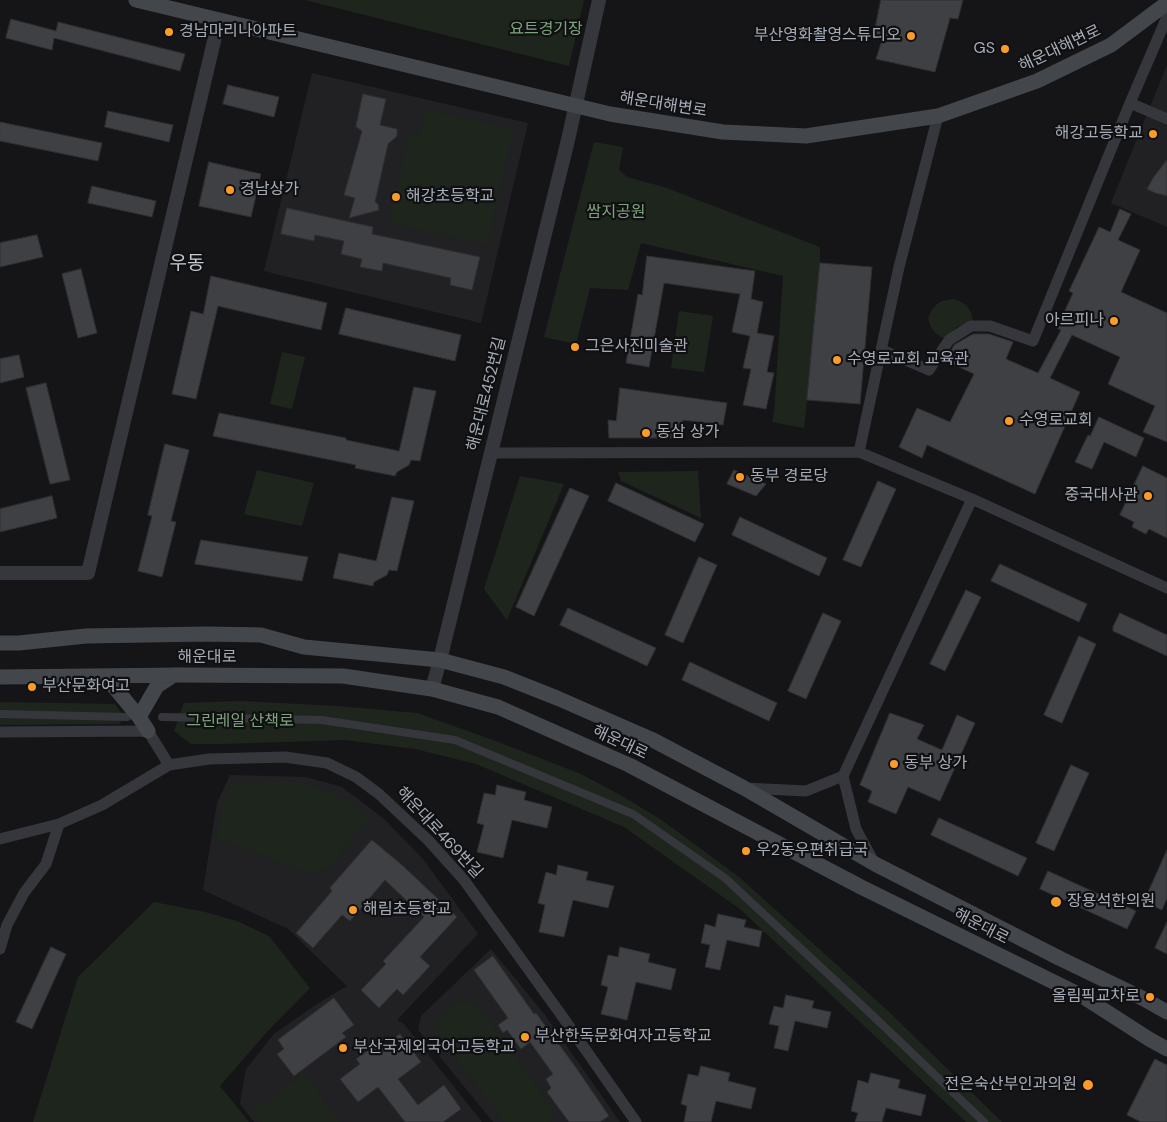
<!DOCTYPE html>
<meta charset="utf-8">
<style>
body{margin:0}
canvas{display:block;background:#151517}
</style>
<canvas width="1167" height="1122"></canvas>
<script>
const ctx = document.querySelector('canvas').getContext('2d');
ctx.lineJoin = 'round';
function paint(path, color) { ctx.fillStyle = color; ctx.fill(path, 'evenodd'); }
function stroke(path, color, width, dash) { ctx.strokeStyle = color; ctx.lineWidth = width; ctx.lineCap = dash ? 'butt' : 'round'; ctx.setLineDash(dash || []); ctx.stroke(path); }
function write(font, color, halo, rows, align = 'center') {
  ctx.font = font + ' "DM Sans","Noto Sans KR",sans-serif'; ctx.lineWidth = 4.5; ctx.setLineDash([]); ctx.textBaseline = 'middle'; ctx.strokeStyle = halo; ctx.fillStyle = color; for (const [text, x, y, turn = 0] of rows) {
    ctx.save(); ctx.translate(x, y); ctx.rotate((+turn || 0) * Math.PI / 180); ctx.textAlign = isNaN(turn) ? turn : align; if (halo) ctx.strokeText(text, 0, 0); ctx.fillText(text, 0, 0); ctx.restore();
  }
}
const built = new Path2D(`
 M1167 65V227L1111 203Z
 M312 73 528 123 481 323 264 271Z
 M230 775 306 777 342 787 383 818 423 859 478 934 397 1020 404 1024 482 1122H254L240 1104 246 1069 274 1034 317 1004 347 986 288 929 203 890 217 803Z
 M491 949 545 1015 620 1122H493L418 1030 421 1016Z`);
const green = new Path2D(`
 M305 0H584L569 66Z
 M425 109 514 129 487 245 389 222 409 137 420 133Z
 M594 142 623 147 619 170 627 177 664 187 820 247V263L807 400 804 428 772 422 774 413 783 276 641 243 628 290 590 288 576 344 544 337Z
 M954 299C966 303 971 308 973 321L957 327 945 339C934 333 931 330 928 318 934 304 939 300 954 299Z
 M679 311 713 316 704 372 671 368Z
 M282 352 305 357 292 409 270 404Z
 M257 470 314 483 302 526 244 514Z
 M698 471 701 518 621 481 618 472Z
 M520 476 564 484 507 620 484 589Z
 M241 701 337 706 417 713 493 740 581 774 624 797 663 821 739 877 887 1010 1002 1122H966L740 909 624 827 476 764 415 749 345 740 221 744H191L174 731 184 703Z
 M0 702 115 704 123 715 120 724 0 725Z
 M232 781 297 782 326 790 347 800 370 819 329 865 315 875 216 838 222 804Z
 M154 902 205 912 237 921 269 936 310 988 266 1033 220 1086 249 1122H33L78 977Z
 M463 1000 482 1011 553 1110 550 1122H504L437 1031C438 1014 448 1007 463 1000Z
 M304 1074 341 1122H260L252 1112Z`);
const building = new Path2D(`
 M881 0H963L958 19 950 18 935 72 876 59 883 37 874 35Z
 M11 19 56 31 58 22 185 54 180 71 54 38 52 50 6 38Z
 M228 85 279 97 274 117 223 104Z
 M363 94 386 99 380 125 397 129V136L388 144 375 202 378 204 379 210 349 218 355 198 344 195 362 131 356 127Z
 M108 111 173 125 169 142 105 127Z
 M0 122 102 143 98 161 0 141Z
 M1167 160V196L1155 193 1147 189 1153 178Z
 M209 162 261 174 251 217 199 206Z
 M92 186 156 201 152 217 88 203Z
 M287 208 373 227 372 234 480 257 472 290 450 285 451 278 383 263 382 271 360 267 362 259 341 254 344 241 315 235 314 241 281 234Z
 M1120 209 1131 214 1118 240 1140 250 1121 292 1167 313V442L1143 432 1155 406 1108 384 1120 357 1072 335 1050 378 1080 392 1035 494 927 445 922 458 899 447 917 408 950 422 974 374 946 361 954 345 973 334H989L1013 342 1006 359 1038 373 1061 330 1057 328 1073 293 1069 291 1099 227 1110 232Z
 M37 235 43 257 0 267V243Z
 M647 256 755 271 751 299 763 302 757 333 774 336 767 372 774 373 766 409 743 405 751 369 743 368 750 336 732 332 740 294 664 283 649 367 626 363 638 294 642 295Z
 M820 263 872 267 860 404 807 400Z
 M81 269 97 333 78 338 62 274Z
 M211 276 327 303 321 330 218 306 196 399 172 394 191 311 203 314Z
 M346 308 461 335 455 361 339 334Z
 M19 355 24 377 0 383V359Z
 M46 383 70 480 50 484 26 388Z
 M414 387 436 391 420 461 411 460 409 465 397 472 395 476 355 468 356 465 213 436 219 413 346 438V440L399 451Z
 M620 388 727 403 723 425 683 420 682 438H609L608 420 616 421Z
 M1099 417 1144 438 1136 457 1104 442 1092 469 1075 462 1088 435 1090 436Z
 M165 444 189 450 171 521 176 522 162 577 138 571 152 516 148 515Z
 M1143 466 1167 478V538L1149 529 1146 534 1132 527 1134 522 1120 515Z
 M734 470 766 484 756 496 727 484Z
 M878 481 896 489 861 567 843 560Z
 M616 483 704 524 695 542 608 501Z
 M570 488 589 496 534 616 516 607Z
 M52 496 57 518 0 532V509Z
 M392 497 414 501 397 571 389 570 387 575 374 582 373 586 333 578 339 553 376 561Z
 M740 517 827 558 819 576 732 535Z
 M201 540 308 557 302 581 195 564Z
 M699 557 717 565 683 643 665 635Z
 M1000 564 1087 604 1079 622 991 581Z
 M966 590 981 597 945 671 930 664Z
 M568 608 656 648 647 666 560 625Z
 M823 613 841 621 806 699 788 691Z
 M1120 613 1167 635V656L1113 631V627Z
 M1079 636 1096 644 1062 723 1044 715Z
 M690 662 777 703 769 721 682 680Z
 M890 713 924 725 917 739 942 750 957 715 975 723 940 801 908 787 896 814 868 802 872 791 860 785Z
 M1071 765 1089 773 1054 851 1036 843Z
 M497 785 526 792 524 800 552 807 547 828 512 820 503 858 477 852 484 825 477 823 484 793 495 795Z
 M939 818 1027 858 1018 876 931 835Z
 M372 840 402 865 457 917 420 957 430 966 403 995 397 989 379 1008 361 990 386 964 383 961 424 917 385 880 350 921 342 915 313 948 296 933 332 891 330 888Z
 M1167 850V898L1162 910 1144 902Z
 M558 865 588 872 586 880 614 886 608 908 573 900 564 937 539 932 545 905 538 903 546 872 556 875Z
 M1048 871 1136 911 1127 929 1040 889Z
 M718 914 746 920 744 927 762 931 759 947 727 940 720 970 705 967 710 945 701 943 705 924 715 927Z
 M1167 922V954L1155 948Z
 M51 947 66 954 32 1029 16 1022Z
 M620 947 650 954 648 962 676 969 671 990 636 982 627 1020 601 1014 608 987 601 985 608 955 618 957Z
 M493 956 534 1014 536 1013 577 1069 609 1116 600 1122H569L547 1092 551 1088 546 1079 553 1074 530 1042 521 1049 507 1030 503 1033 498 1025 508 1018 474 970Z
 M786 995 814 1001 812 1008 831 1012 827 1028 795 1021 788 1051 774 1048 779 1026 769 1024 774 1006 783 1008Z
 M334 998 354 1025 342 1033 346 1037 294 1076 277 1054 284 1049 278 1040Z
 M400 1034 421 1062 398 1079 418 1105 444 1085 461 1109 443 1122H405L378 1087 358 1102 340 1079 360 1064 356 1059 374 1046 378 1051Z
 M1155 1059 1167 1065V1122H1141L1127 1115Z
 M701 1066 730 1073 728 1081 756 1088 751 1109 716 1101 711 1122H684L687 1106 681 1104 688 1074 698 1076Z
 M871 1073 900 1080 898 1088 926 1095 921 1116 886 1108 882 1122H855L858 1113 851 1111 858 1080 868 1083Z`);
const pedestrian = new Path2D(`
 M0 714 127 717
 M162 717 322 720 455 740 633 814 725 878 870 1013 984 1122`);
const minor = new Path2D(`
 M1130 103 1167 119
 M882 350 929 370 949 340 971 326H990L1033 341 1130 103 1167 17
 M859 452 899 267 938 116
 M491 453 859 452 972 499 1167 588
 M0 732 148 731 169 765
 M745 788 806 791 843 776
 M0 839 59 824 102 805 169 765 209 759 285 757 327 763 356 777 379 794 429 841 464 880 562 1016 636 1122
 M875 864 856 829 843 776 972 499
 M0 949 7 925 24 893 46 864 59 824`);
const tertiary = new Path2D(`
 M0 573H88L219 20
 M432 689 440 660 568 140 599 0`);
const secondary = new Path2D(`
 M136 0 610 114 723 132 806 136 938 116 1037 81 1111 45 1167 3
 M0 643H19L86 636 207 634 261 635 304 647 440 660 504 677 557 698 651 739 744 788 875 864 1061 959 1144 999 1167 1012
 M105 676 139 717 148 731
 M0 677 180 675 343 676 432 689 498 707 629 765 861 887 1082 996 1149 1039 1167 1049
 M139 717 157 686 174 675`);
const markers = [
 [169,32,5,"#fc9c28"],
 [911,36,5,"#fc9c28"],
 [1005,49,5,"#fc9c28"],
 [1153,134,5,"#fc9c28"],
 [230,190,5,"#fc9c28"],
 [396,197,5,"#fc9c28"],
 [1114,321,5,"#fc9c28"],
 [575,347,5,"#fc9c28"],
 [837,360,5,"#fc9c28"],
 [1009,421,5,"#fc9c28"],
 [646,433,5,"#fc9c28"],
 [740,477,5,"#fc9c28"],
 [1148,496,5,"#fc9c28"],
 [32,687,5,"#fc9c28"],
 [894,764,5,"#fc9c28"],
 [746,851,5,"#fc9c28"],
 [1056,902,6,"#fc9c28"],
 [353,910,5,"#fc9c28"],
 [1150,997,5,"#fc9c28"],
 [525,1037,5,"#fc9c28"],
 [343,1048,5,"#fc9c28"],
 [1088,1085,6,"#fc9c28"]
];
const parkNames = [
 ["요트경기장",546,30],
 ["쌈지공원",616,213],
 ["그린레일 산책로",240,722]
];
const poiNames = [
 ["경남마리나아파트",179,32],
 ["부산영화촬영스튜디오",901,36,"right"],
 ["GS",995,49,"right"],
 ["해강고등학교",1143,134,"right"],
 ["경남상가",240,190],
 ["해강초등학교",406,197],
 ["아르피나",1104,321,"right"],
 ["그은사진미술관",585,347],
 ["수영로교회 교육관",847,360],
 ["수영로교회",1019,421],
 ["동삼 상가",656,433],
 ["동부 경로당",750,477],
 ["중국대사관",1138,496,"right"],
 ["부산문화여고",42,687],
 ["동부 상가",904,764],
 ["우2동우편취급국",756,851],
 ["장용석한의원",1067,902],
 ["해림초등학교",363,910],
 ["올림픽교차로",1140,997,"right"],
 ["부산한독문화여자고등학교",535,1037],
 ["부산국제외국어고등학교",353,1048],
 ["전은숙산부인과의원",1077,1085,"right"]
];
const streetNames = [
 ["해운대해변로",1060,49,-25],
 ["해운대해변로",663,105,9],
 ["해운대로452번길",487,394,-76],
 ["해운대로",207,658],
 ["해운대로",620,743,25],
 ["해운대로469번길",439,833,47],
 ["해운대로",981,927,27]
];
const quarterNames = [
 ["우동",187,264]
];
paint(built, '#212124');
paint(green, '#1d251d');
paint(building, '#3f4044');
stroke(building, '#2f2f33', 1);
stroke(pedestrian, '#36373c', 8);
stroke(minor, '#36373c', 11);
stroke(tertiary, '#36373c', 14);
stroke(secondary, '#43474c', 15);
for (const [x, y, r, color] of markers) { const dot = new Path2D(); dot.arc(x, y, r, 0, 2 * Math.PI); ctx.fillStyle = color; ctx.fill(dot); stroke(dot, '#101012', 2); }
write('16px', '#7ea47c', '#101012', parkNames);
write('16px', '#a6adb8', '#101012', poiNames, 'left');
write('16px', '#a6adb8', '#101012', streetNames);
write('19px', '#c7ccd3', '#101012', quarterNames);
</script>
